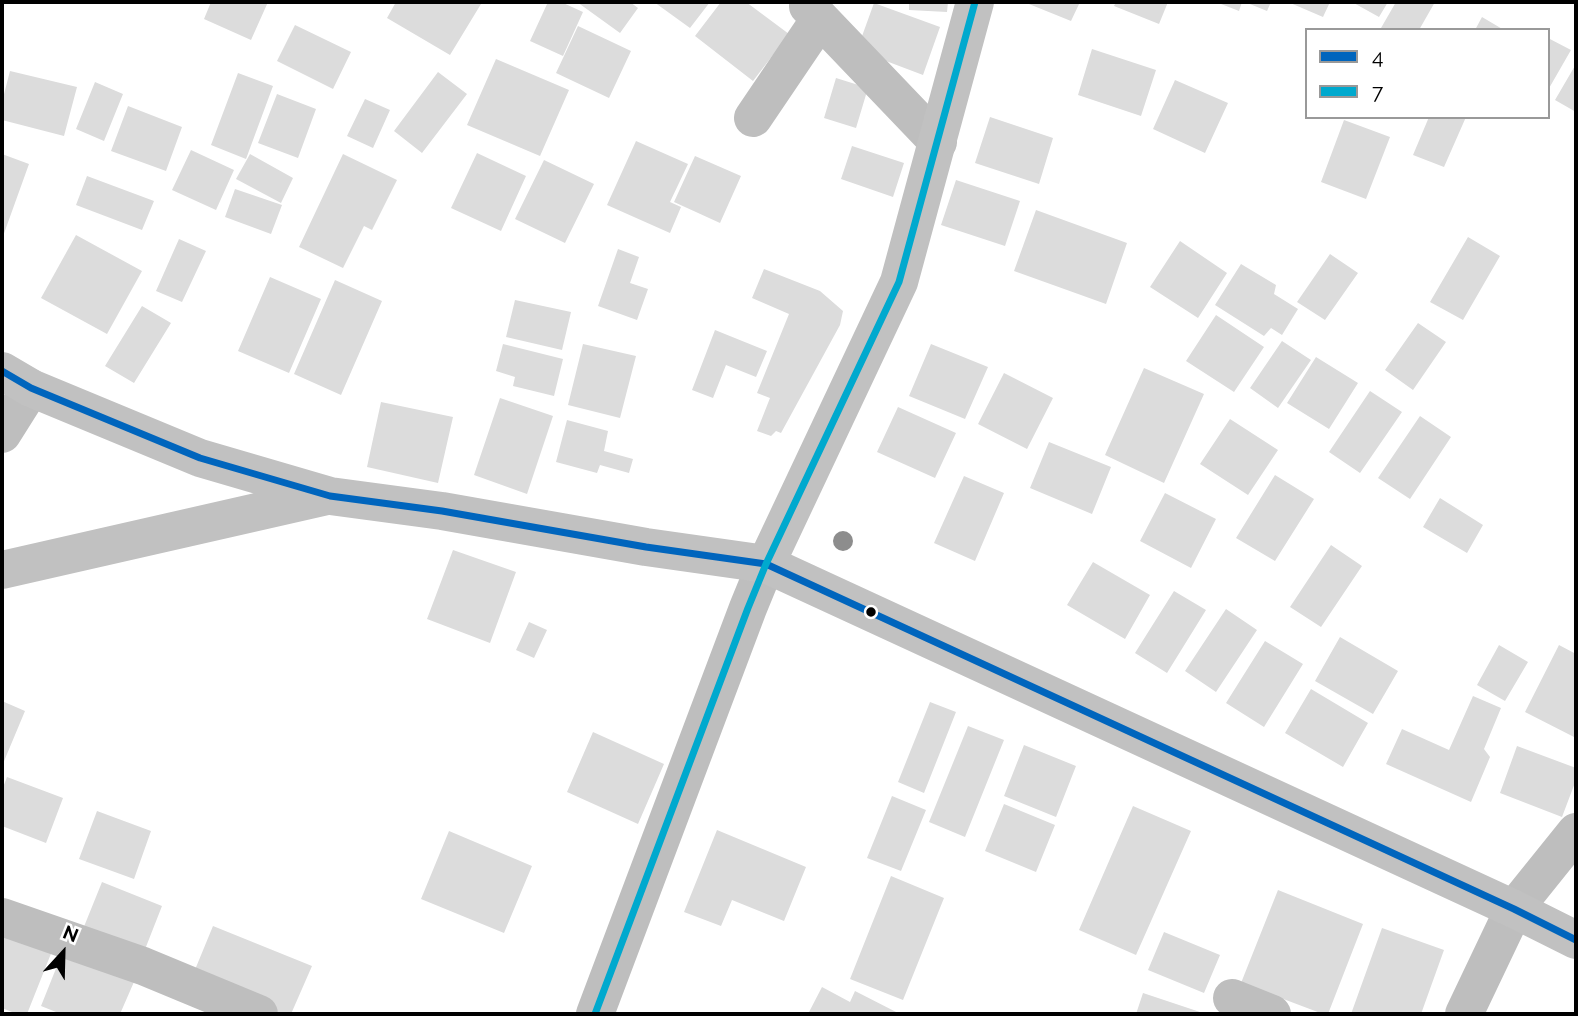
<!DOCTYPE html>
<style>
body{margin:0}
#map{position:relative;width:1578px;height:1016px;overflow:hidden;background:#fff;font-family:Raleway,sans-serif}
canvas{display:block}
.frame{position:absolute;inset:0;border:4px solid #000;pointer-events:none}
.legend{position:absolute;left:1305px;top:28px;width:245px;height:91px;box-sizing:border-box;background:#fff;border:2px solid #999;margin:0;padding:9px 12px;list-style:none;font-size:21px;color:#000}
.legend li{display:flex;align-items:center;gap:14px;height:35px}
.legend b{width:35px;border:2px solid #999}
.north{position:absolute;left:28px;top:918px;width:70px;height:70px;-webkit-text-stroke:5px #fff;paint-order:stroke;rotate:22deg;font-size:19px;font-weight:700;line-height:28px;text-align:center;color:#000}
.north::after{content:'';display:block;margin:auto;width:24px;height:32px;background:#000;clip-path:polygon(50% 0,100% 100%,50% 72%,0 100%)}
</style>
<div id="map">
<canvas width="1578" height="1016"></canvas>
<div class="frame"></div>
<ul class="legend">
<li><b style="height:9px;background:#0065bd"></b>4</li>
<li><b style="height:9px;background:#00a9ce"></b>7</li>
</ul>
<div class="north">N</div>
</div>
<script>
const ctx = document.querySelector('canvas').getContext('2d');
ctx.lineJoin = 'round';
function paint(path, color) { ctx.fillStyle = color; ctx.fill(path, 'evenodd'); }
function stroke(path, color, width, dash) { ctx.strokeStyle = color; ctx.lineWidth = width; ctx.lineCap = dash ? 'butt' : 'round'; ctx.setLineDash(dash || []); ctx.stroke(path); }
const building = new Path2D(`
 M211 2H268L251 40 204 19Z
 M396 2H476L481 4 450 55 387 18Z
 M548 2H561L583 12 563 56 530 41Z
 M577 2H630L638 8 620 33Z
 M654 2H710L690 28Z
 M721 2H746L789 34 753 81 695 36Z
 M909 2H948L947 12 909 10Z
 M1024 2H1080L1071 21Z
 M1116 2H1168L1159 24 1114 6Z
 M1216 2H1242L1239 11Z
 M1245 2H1271L1267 11Z
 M1288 2H1330L1323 17Z
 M1352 2H1388L1379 17Z
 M1396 2H1435L1419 30H1385L1381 28Z
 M874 3 940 27 923 75 857 50Z
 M1482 17 1504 30H1475Z
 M295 25 351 52 333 89 277 61Z
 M578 26 631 51 609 98 556 73Z
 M1548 38 1571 50 1548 90Z
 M1092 49 1156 70 1141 116 1078 95Z
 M496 59 569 90 540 156 467 125Z
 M1576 64V112L1555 100Z
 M10 71 77 87 64 136 2 120V102Z
 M438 72 467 94 422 153 394 131Z
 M238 73 273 86 246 159 211 145Z
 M836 78 868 88 856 128 824 118Z
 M1175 80 1228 103 1205 153 1153 129Z
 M95 82 123 94 104 141 76 129Z
 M277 94 316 109 298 158 258 143Z
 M365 99 390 110 373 148 347 136Z
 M128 106 182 127 166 171 111 151Z
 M990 117 1053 138 1039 184 975 163Z
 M1429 117H1466L1444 167 1413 155Z
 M1344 120 1390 137 1366 199 1321 182Z
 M636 141 688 164 670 202 681 207 670 233 607 205Z
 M852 146 904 163 893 197 841 179Z
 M191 150 234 170 216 210 172 190Z
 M477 153 526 176 501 231 451 208Z
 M2 154 29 164 2 239Z
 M250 154 293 178 281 203 236 179Z
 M343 154 397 180 372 230 364 226 343 268 299 247Z
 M695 156 741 176 720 223 674 202Z
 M544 160 594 184 565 243 515 219Z
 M87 176 154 201 142 230 76 205Z
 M956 180 1020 201 1005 246 941 225Z
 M235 189 282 205 271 234 225 217Z
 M1036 210 1127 243 1106 304 1014 271Z
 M76 235 142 271 107 334 41 298Z
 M1468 237 1500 256 1463 320 1430 302Z
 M179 239 206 251 182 302 156 291Z
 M1180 241 1227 273 1198 318 1150 287Z
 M618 249 639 257 630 283 648 289 637 320 598 306Z
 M1330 254 1358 273 1325 320 1297 302Z
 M1241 264 1276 285 1274 294 1298 309 1282 335 1271 328 1264 336 1215 305Z
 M764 269 820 291 843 311 840 325 781 433 776 431 771 436 757 431 770 398 757 393 789 314 752 298Z
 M270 277 321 299 289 373 238 351Z
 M335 280 382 301 341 395 294 374Z
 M515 300 571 312 562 350 506 337Z
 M142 306 171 323 134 383 105 366Z
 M1216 315 1264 347 1234 392 1186 361Z
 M1418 323 1446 342 1413 390 1385 370Z
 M715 330 767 351 756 377 726 365 713 398 692 390Z
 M1282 341 1311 360 1278 408 1250 388Z
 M503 344 563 359 554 396 513 386 515 377 496 371Z
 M583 344 636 356 620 418 568 405Z
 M931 344 988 367 965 419 909 396Z
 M1316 357 1358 383 1329 429 1287 403Z
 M1144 368 1204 394 1164 483 1105 455Z
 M1004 373 1053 398 1027 449 978 424Z
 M1370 391 1402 412 1360 473 1329 452Z
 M500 398 553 416 527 494 474 475Z
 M381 402 453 417 438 483 367 467Z
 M898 407 956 433 935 478 877 452Z
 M1420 416 1451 437 1410 499 1378 478Z
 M1230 419 1278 450 1248 495 1200 464Z
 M567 420 608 431 604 451 633 459 629 473 600 465 597 473 556 462Z
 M1049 442 1111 467 1092 514 1030 488Z
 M1275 475 1314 499 1275 561 1236 538Z
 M964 476 1004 493 975 561 934 543Z
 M1165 493 1216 519 1191 568 1140 541Z
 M1440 498 1483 525 1467 553 1423 527Z
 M1331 545 1362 566 1321 627 1290 607Z
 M453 550 516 572 490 643 427 619Z
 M1093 562 1150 595 1125 639 1067 605Z
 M1174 591 1206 610 1167 673 1135 653Z
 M1226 609 1257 630 1216 692 1185 671Z
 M529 622 547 630 534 658 516 650Z
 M1340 637 1398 671 1373 714 1315 681Z
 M1265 641 1303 664 1264 727 1226 703Z
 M1499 645 1528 662 1505 701 1477 685Z
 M1559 645 1576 654V738L1525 712Z
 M1311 689 1368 723 1343 767 1285 733Z
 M1473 696 1501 708 1484 749 1490 757 1471 802 1386 764 1402 729 1449 750Z
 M2 701 25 711 2 766Z
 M930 702 956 712 924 793 898 782Z
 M968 726 1004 740 965 837 929 822Z
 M593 732 664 764 638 824 567 792Z
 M1024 745 1076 766 1056 817 1004 796Z
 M1517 746 1576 768V780L1562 817 1500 793Z
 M7 777 63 798 46 843 2 826V790Z
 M892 796 926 810 901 871 867 858Z
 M1004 804 1055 825 1036 872 985 851Z
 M1133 806 1191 831 1136 955 1079 930Z
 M97 811 151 831 134 879 79 859Z
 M717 830 806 867 784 921 732 900 721 926 684 912Z
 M449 831 532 866 504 933 421 899Z
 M891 876 944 898 903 1000 850 979Z
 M102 882 162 906 142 957 81 934Z
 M1278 890 1363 924 1328 1014H1323L1241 983Z
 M2 919 56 941 27 1014H17L2 1008Z
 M213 926 312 966 291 1014H283L192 977Z
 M1382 928 1444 950 1421 1014H1351Z
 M1164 932 1220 955 1204 993 1148 970Z
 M65 946 137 975 120 1014H61L41 1006Z
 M822 987 850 1002 855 991 900 1014H808Z
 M1143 993 1206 1014H1136Z`);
const street = new Path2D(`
 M811 2 808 6 938 142
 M753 118 820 19
 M2 434 31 388
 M2 917 143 966 259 1014
 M1232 998 1272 1014
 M595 1014 748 608 766 564
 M1464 1014 1514 909 1576 832`);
const secondary = new Path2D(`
 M2 371 31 388 200 458 330 496 442 511 646 547 766 564 1514 909 1576 940
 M766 564 899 282 975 2
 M2 570 327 496`);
const bus1 = new Path2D(`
 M2 371 31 388 200 458 330 496 442 511 646 547 766 564 1514 909 1576 940`);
const bus2 = new Path2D(`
 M595 1014 748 608 766 564 899 282 975 2`);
const trees = [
 [843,541]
];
const markers = [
 [871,612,6,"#000"]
];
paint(building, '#dcdcdc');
stroke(street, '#bebebe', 38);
stroke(secondary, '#c1c1c1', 38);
stroke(bus1, '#0065bd', 7);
stroke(bus2, '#00a9ce', 7);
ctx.fillStyle = '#8d8d8d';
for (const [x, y] of trees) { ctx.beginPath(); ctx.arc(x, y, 10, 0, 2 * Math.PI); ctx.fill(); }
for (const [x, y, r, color] of markers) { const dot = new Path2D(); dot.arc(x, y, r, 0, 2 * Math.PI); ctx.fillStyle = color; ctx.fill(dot); stroke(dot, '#fff', 2.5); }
</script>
